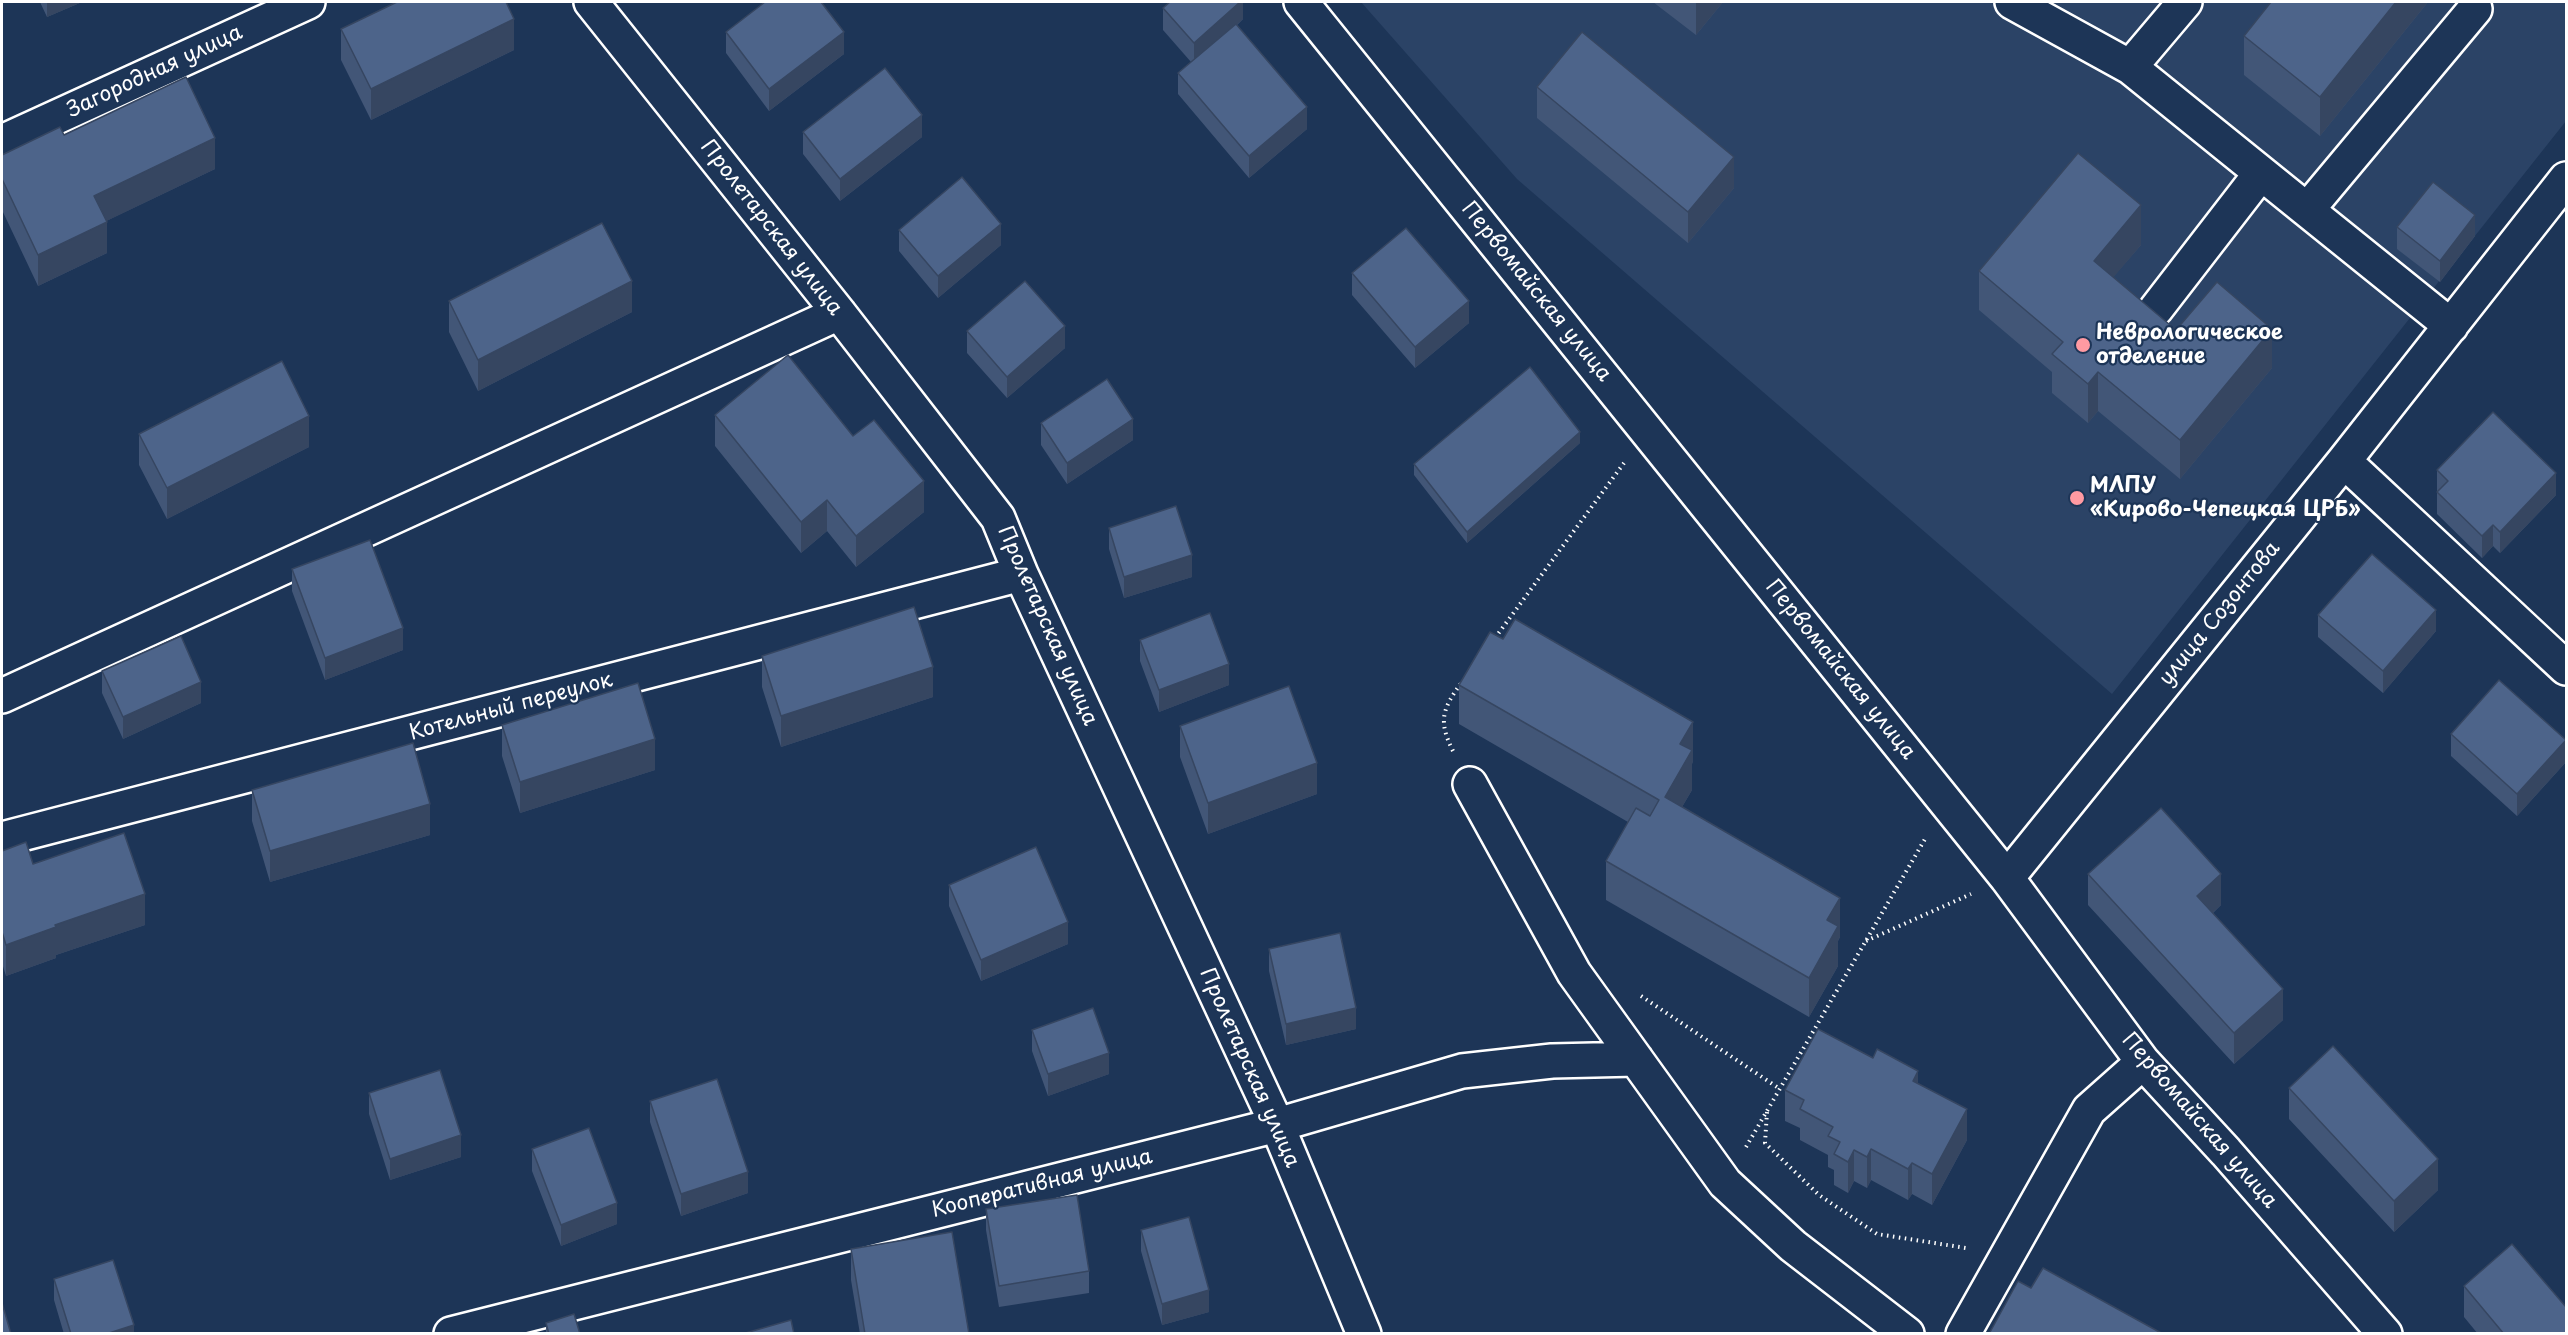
<!DOCTYPE html>
<meta charset="utf-8">
<style>
body{margin:0}
#map{position:relative;width:2568px;height:1335px;overflow:hidden;background:#1d3557;font-family:"Playpen Sans",sans-serif}
canvas{display:block}
.frame{position:absolute;inset:0;border:3px solid #fff;pointer-events:none}
</style>
<div id="map">
<canvas width="2568" height="1335"></canvas>
<div class="frame"></div>
</div>
<script>
const ctx = document.querySelector('canvas').getContext('2d');
ctx.lineJoin = 'round';
function paint(path, color) { ctx.fillStyle = color; ctx.fill(path, 'evenodd'); }
function stroke(path, color, width, dash) { ctx.strokeStyle = color; ctx.lineWidth = width; ctx.lineCap = dash ? 'butt' : 'round'; ctx.setLineDash(dash || []); ctx.stroke(path); }
function write(font, color, halo, rows, align = 'center') {
  ctx.font = font + ' "Playpen Sans",sans-serif'; ctx.lineWidth = 4.5; ctx.setLineDash([]); ctx.textBaseline = 'middle'; ctx.strokeStyle = halo; ctx.fillStyle = color; for (const [text, x, y, turn = 0] of rows) {
    ctx.save(); ctx.translate(x, y); ctx.rotate((+turn || 0) * Math.PI / 180); ctx.textAlign = isNaN(turn) ? turn : align; if (halo) ctx.strokeText(text, 0, 0); ctx.fillText(text, 0, 0); ctx.restore();
  }
}
const built = new Path2D(`
 M1361 2H2566V121L2112 694 1517 179Z`);
const path = new Path2D(`
 M1495 638 1624 463
 M1453 751C1438 721 1442 709 1462 682
 M1866 941 1971 894
 M1641 996 1780 1089
 M1767 1112 1765 1143 1819 1195 1877 1234 1966 1248
 M1746 1147 1925 839`);
const minor = new Path2D(`
 M591 2 839 313 998 518 1021 574 1277 1125 1364 1334
 M1301 2 2007 878 2143 1062 2226 1152 2385 1334
 M2012 2 2130 67 2307 210
 M2130 67 2185 2
 M2 142 308 2
 M2156 309 2261 173
 M2451 326 2307 210 2475 9
 M2344 461 2566 668
 M2 696 839 313
 M1470 784 1574 973 1725 1183 1793 1246 1907 1334
 M2 839 1021 574
 M2007 878 2344 461 2566 179
 M451 1334 1277 1125 1462 1071 1552 1061 1636 1059
 M1963 1334 2089 1110 2143 1062`);
const wall = new Path2D(`
 M40 2H82L47 17Z
 M1243 2V19L1237 25 1307 129 1249 178 1178 94V73L1191 62 1163 30V8Z
 M1653 2H1723L1696 35Z
 M2271 2H2428L2320 136 2244 75V36Z
 M341 29 514 50 371 120 341 60Z
 M726 32 844 54 769 111 726 53Z
 M1537 87 1734 188 1688 243 1537 118Z
 M803 132 922 137 840 201 803 154Z
 M64 135 215 169 106 221 107 253 38 286 2 210V155Z
 M2397 227 2475 236 2440 282 2397 249Z
 M899 230 1001 245 938 298 899 251Z
 M2141 245 2113 277 2176 330 2272 368 2180 479 2098 411 2088 423 2052 393V372L1979 310V271Z
 M1352 273 1469 323 1415 368 1352 295Z
 M449 301 632 312 478 391 449 332Z
 M967 331 1065 348 1007 398 967 353Z
 M715 415 853 436 924 512 856 567 827 531 801 553 715 446Z
 M1041 423 1133 440 1067 484 1041 445Z
 M139 434 309 447 167 519 139 465Z
 M1580 443 1467 543 1414 475V464Z
 M2437 470 2556 495 2500 553 2493 546 2482 558 2437 514Z
 M1109 528 1192 577 1124 598 1109 549Z
 M292 569 403 650 325 680 292 591Z
 M2318 615 2436 631 2383 693 2318 637Z
 M1140 640 1229 685 1159 712 1140 661Z
 M762 656 933 697 781 747 762 687Z
 M102 671 201 703 123 739 102 693Z
 M1459 685 1693 761 1692 764V790L1682 807 1840 937 1838 941V966L1809 1017 1606 900V861L1628 822 1459 724Z
 M502 725 655 770 520 813 502 756Z
 M1180 726 1317 794 1208 834 1180 757Z
 M2451 734 2566 762 2517 816 2451 756Z
 M252 790 430 835 270 882 252 821Z
 M2 851 33 864 145 925 56 955V958L6 976 2 963Z
 M2088 874 2221 905 2213 913 2283 1020 2234 1064 2088 905Z
 M949 885 1068 944 981 981 949 906Z
 M1269 949 1356 1029 1286 1045 1269 971Z
 M1032 1030 1109 1074 1048 1096 1032 1051Z
 M1918 1084 1967 1140 1932 1205 1912 1194 1908 1200 1871 1180 1867 1188 1854 1181 1848 1193 1834 1185V1170L1828 1167V1155L1800 1140V1128L1785 1121V1090Z
 M2289 1088 2438 1190 2394 1232 2289 1119Z
 M369 1093 461 1157 390 1180 369 1114Z
 M650 1101 748 1193 681 1216 650 1122Z
 M532 1149 617 1224 561 1246 532 1171Z
 M986 1209 1089 1271V1293L999 1307 986 1230Z
 M1141 1230 1209 1312 1162 1325 1141 1251Z
 M851 1249 969 1334H860L851 1280Z
 M54 1279 134 1334H64L54 1300Z
 M2464 1286 2566 1334H2478L2464 1317Z
 M546 1323 580 1334H546Z`);
const shadedWall = new Path2D(`
 M47 2H82L47 17Z
 M1240 2H1243V19L1194 64V43Z
 M1696 2H1723L1696 35Z
 M2396 2H2428L2320 136V97Z
 M514 19V50L371 120V89Z
 M844 32V54L769 111V89Z
 M1307 107V129L1249 178V156Z
 M922 115V137L840 201V179Z
 M215 138V169L94 227V196Z
 M1734 157V188L1688 243V212Z
 M2141 205V245L2094 300V261Z
 M2475 215V236L2440 282V261Z
 M107 222V253L38 286V255Z
 M1001 224V245L938 298V276Z
 M632 281V312L478 391V360Z
 M1469 301V323L1415 368V347Z
 M1065 326V348L1007 398V377Z
 M2272 329V368L2180 479V440Z
 M2098 372V411L2088 423V384Z
 M309 416V447L167 519V488Z
 M1133 419V440L1067 484V463Z
 M1580 432V443L1467 543V532Z
 M2556 473V495L2500 553V532Z
 M924 481V512L856 567V536Z
 M827 500V531L801 553V522Z
 M2493 525V546L2482 558V536Z
 M1192 555V577L1124 598V577Z
 M2436 610V631L2383 693V671Z
 M403 628V650L325 680V658Z
 M1229 664V685L1159 712V690Z
 M933 667V697L781 747V716Z
 M201 682V703L123 739V717Z
 M1693 722V761L1692 764V790L1665 836V797L1680 744Z
 M655 739V770L520 813V782Z
 M2566 740V762L2517 816V794Z
 M1317 763V794L1208 834V803Z
 M430 804V835L270 882V851Z
 M2221 874V905L2197 927V896Z
 M145 894V925L56 955V958L6 976V945L55 925Z
 M1840 898V937L1838 941V966L1809 1017V978L1827 920Z
 M1068 922V944L981 981V960Z
 M2283 989V1020L2234 1064V1033Z
 M1356 1008V1029L1286 1045V1024Z
 M1109 1053V1074L1048 1096V1074Z
 M1918 1071V1102L1913 1081Z
 M1967 1109V1140L1932 1205V1174Z
 M461 1135V1157L390 1180V1159Z
 M1871 1149V1180L1867 1188V1157Z
 M1854 1150V1181L1848 1193V1162Z
 M2438 1159V1190L2394 1232V1201Z
 M1912 1163V1194L1908 1200V1169Z
 M748 1172V1193L681 1216V1194Z
 M617 1203V1224L561 1246V1225Z
 M1209 1290V1312L1162 1325V1304Z
 M134 1325V1334H106Z`);
const building = new Path2D(`
 M397 2H506L514 19 371 89 341 29Z
 M765 2H821L844 32 769 89 726 32Z
 M1170 2H1240L1194 43 1163 8Z
 M2271 2H2396L2320 97 2244 36Z
 M1236 24 1307 107 1249 156 1178 73Z
 M1582 32 1734 157 1688 212 1537 87Z
 M885 68 922 115 840 179 803 132Z
 M186 77 215 138 94 196 107 222 38 255 2 179V155L60 127 64 135Z
 M2078 153 2141 205 2094 261 2176 330 2217 282 2272 329 2180 440 2098 372 2088 384 2052 354 2063 342 1979 271Z
 M962 177 1001 224 938 276 899 230Z
 M2433 182 2475 215 2440 261 2397 227Z
 M602 223 632 281 478 360 449 301Z
 M1406 228 1469 301 1415 347 1352 273Z
 M1025 281 1065 326 1007 377 967 331Z
 M788 355 853 436 874 420 924 481 856 536 827 500 801 522 715 415Z
 M282 361 309 416 167 488 139 434Z
 M1530 367 1580 432 1467 532 1414 464Z
 M1107 379 1133 419 1067 463 1041 423Z
 M2493 412 2556 473 2500 532 2493 525 2482 536 2437 492 2448 481 2437 470Z
 M1176 506 1192 555 1124 577 1109 528Z
 M370 540 403 628 325 658 292 569Z
 M2372 554 2436 610 2383 671 2318 615Z
 M914 607 933 667 781 716 762 656Z
 M1210 613 1229 664 1159 690 1140 640Z
 M1515 619 1693 722 1680 744 1692 750 1665 797 1840 898 1827 920 1838 926 1809 978 1606 861 1636 808 1650 816 1659 800 1459 685 1490 632 1503 639Z
 M181 636 201 682 123 717 102 671Z
 M2499 680 2566 740 2517 794 2451 734Z
 M638 683 655 739 520 782 502 725Z
 M1289 686 1317 763 1208 803 1180 726Z
 M413 743 430 804 270 851 252 790Z
 M2161 808 2221 874 2197 896 2283 989 2234 1033 2088 874Z
 M124 833 145 894 55 925 56 927 6 945 2 932V851L26 842 33 864Z
 M1036 847 1068 922 981 960 949 885Z
 M1340 933 1356 1008 1286 1024 1269 949Z
 M1093 1008 1109 1053 1048 1074 1032 1030Z
 M1818 1029 1873 1058 1877 1049 1918 1071 1913 1081 1967 1109 1932 1174 1912 1163 1908 1169 1871 1149 1867 1157 1854 1150 1848 1162 1834 1154 1840 1142 1828 1136 1833 1127 1800 1109 1804 1100 1785 1090Z
 M2333 1046 2438 1159 2394 1201 2289 1088Z
 M440 1070 461 1135 390 1159 369 1093Z
 M717 1079 748 1172 681 1194 650 1101Z
 M589 1128 617 1203 561 1225 532 1149Z
 M1077 1195 1089 1271 999 1286 986 1209Z
 M1189 1217 1209 1290 1162 1304 1141 1230Z
 M952 1232 969 1334H865L851 1249Z
 M2512 1244 2566 1307V1334H2504L2464 1286Z
 M113 1260 134 1325 106 1334H71L54 1279Z
 M2043 1268 2163 1334H1989L2018 1281 2031 1288Z
 M2 1303 11 1334H2Z
 M574 1314 580 1334H549L546 1323Z
 M791 1320 794 1334H742Z`);
const markers = [
 [2083,345,8,"#ff9aa2"],
 [2077,498,8,"#ff9aa2"]
];
const streetNames = [
 ["Загородная улица",155,72,-25],
 ["Пролетарская улица",771,228,52],
 ["Первомайская улица",1536,292,51],
 ["улица Созонтова",2220,614,-51],
 ["Пролетарская улица",1047,626,66],
 ["Первомайская улица",1840,670,51],
 ["Котельный переулок",511,707,-15],
 ["Пролетарская улица",1249,1068,66],
 ["Первомайская улица",2199,1121,49],
 ["Кооперативная улица",1042,1184,-14]
];
const poiNames = [
 ["Неврологическое",2096,333],
 ["отделение",2096,357],
 ["МЛПУ",2090,486],
 ["«Кирово-Чепецкая ЦРБ»",2090,510]
];
paint(built, '#2b4366');
stroke(minor, '#fff', 38);
stroke(path, '#fff', 4, [1.5, 4.5]);
stroke(minor, '#1d3557', 33);
paint(wall, '#425677');
paint(shadedWall, '#364661');
paint(building, '#4d648a');
stroke(building, '#364661', 1.5);
for (const [x, y, r, color] of markers) { const dot = new Path2D(); dot.arc(x, y, r, 0, 2 * Math.PI); ctx.fillStyle = color; ctx.fill(dot); stroke(dot, '#1d3557', 2); }
write('21px', '#fff', '#1d3557', streetNames);
write('bold 21px', '#fff', '#1d3557', poiNames, 'left');
</script>
